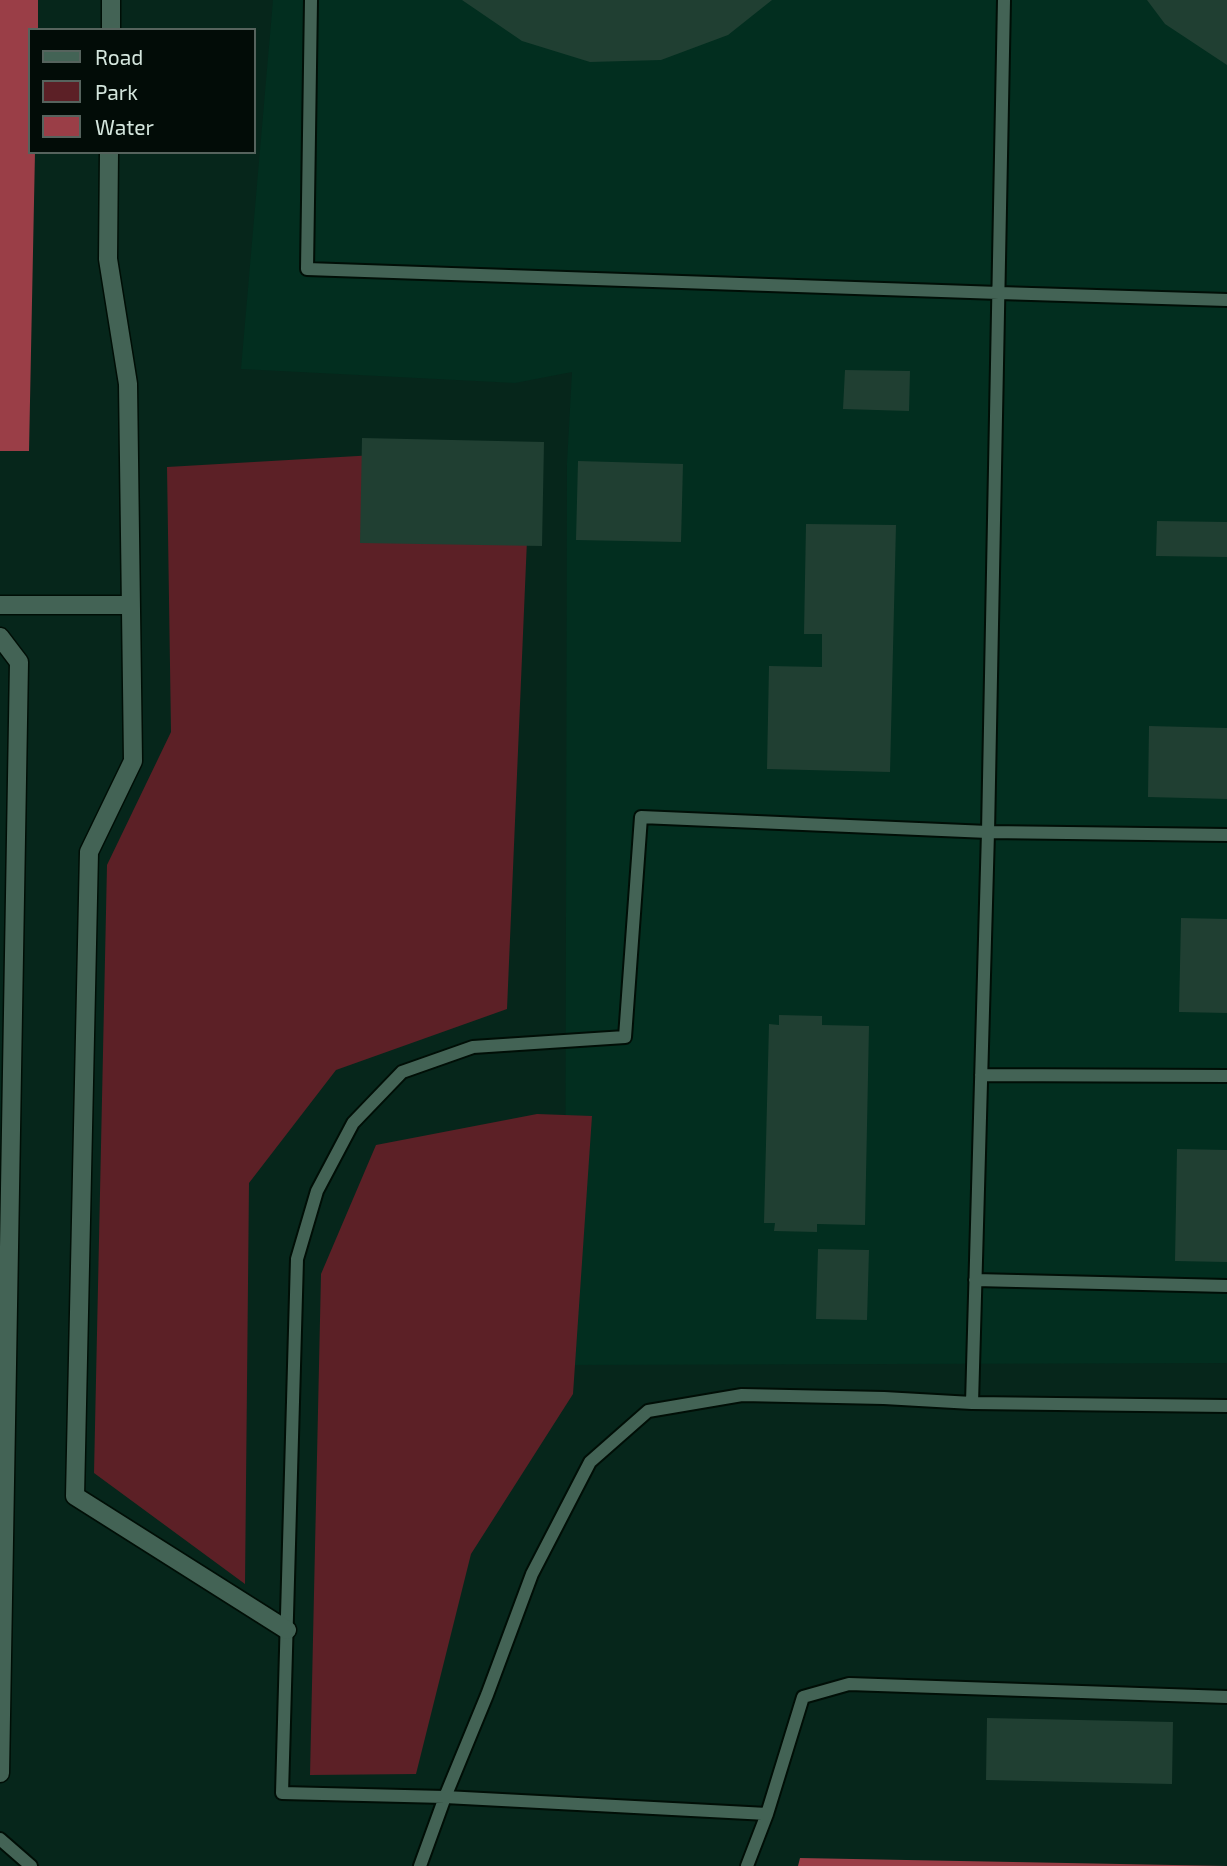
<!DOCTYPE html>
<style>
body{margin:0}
#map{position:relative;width:1227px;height:1866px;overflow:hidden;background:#06261b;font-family:"Exo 2",sans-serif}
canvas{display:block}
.legend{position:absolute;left:28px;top:28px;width:228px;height:126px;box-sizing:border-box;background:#020c07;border:2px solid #56635d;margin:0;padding:9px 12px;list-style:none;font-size:21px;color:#d4e6dd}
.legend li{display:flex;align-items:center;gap:14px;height:35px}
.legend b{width:35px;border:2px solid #56635d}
</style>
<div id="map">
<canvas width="1227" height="1866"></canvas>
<ul class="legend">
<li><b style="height:9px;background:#436355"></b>Road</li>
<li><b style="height:19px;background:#5c2026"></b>Park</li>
<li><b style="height:19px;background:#9a3e47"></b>Water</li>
</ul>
</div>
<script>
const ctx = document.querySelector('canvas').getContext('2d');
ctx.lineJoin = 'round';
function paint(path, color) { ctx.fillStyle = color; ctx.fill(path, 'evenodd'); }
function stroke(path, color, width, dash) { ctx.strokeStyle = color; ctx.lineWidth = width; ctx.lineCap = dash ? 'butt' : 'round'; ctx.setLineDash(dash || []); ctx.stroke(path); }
const built = new Path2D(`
 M273 0H1227V1363L565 1365 567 463 572 372 515 383 241 369Z`);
const green = new Path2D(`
 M531 446 507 1009 336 1070 249 1183 245 1584 94 1473 107 865 171 732 167 467Z
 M537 1114 592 1116 573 1394 471 1554 416 1774 310 1775 321 1274 376 1145Z`);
const water = new Path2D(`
 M0 0H38V30H30V152H35L29 451H0Z
 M800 1858 1227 1866H798Z`);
const building = new Path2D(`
 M462 0H772L728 35 661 60 590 62 522 41Z
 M1147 0H1227V65L1165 24Z
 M845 370 910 371 909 411 843 409Z
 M362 438 544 442 542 546 360 543Z
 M578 461 683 464 681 542 576 540Z
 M1157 521 1227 522V557L1156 556Z
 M806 524 896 525 890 772 767 769 769 666 822 667V634H804Z
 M1149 726 1227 728V799L1148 797Z
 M1181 918 1227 919V1013L1179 1012Z
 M779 1015 822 1016V1025L869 1026 865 1225 817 1224V1232L774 1231 775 1223H764L769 1024 779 1025Z
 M1177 1149 1227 1150V1262L1175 1261Z
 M818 1249 869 1250 867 1320 816 1319Z
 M987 1718 1173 1722 1172 1784 986 1780Z`);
const service = new Path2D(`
 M311 0 307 269 999 293 1227 300
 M981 1075 1227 1076
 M975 1280 1227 1286
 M972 1403 988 832 1004 0
 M767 1814 445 1797 282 1793 297 1259 317 1191 353 1123 402 1072 473 1047 625 1037 641 817 988 832 1227 835
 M0 1839 31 1866
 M420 1866 445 1797 487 1695 532 1574 590 1462 648 1411 742 1395 884 1398 972 1403 1227 1406
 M747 1866 767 1814 803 1697 849 1684 1227 1697`);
const minor = new Path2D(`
 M111 30V0
 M109 152 108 259 128 384 133 761 89 852 75 1496 287 1630
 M0 605H130`);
const tertiary = new Path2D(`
 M0 637 19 662 0 1773`);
paint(built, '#022e1f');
paint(green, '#5c2026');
paint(water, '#9a3e47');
paint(building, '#203f32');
stroke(service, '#000e06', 16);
stroke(minor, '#000e06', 21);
stroke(tertiary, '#000e06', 21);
stroke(service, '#436355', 12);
stroke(minor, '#436355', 18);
stroke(tertiary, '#436355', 18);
</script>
